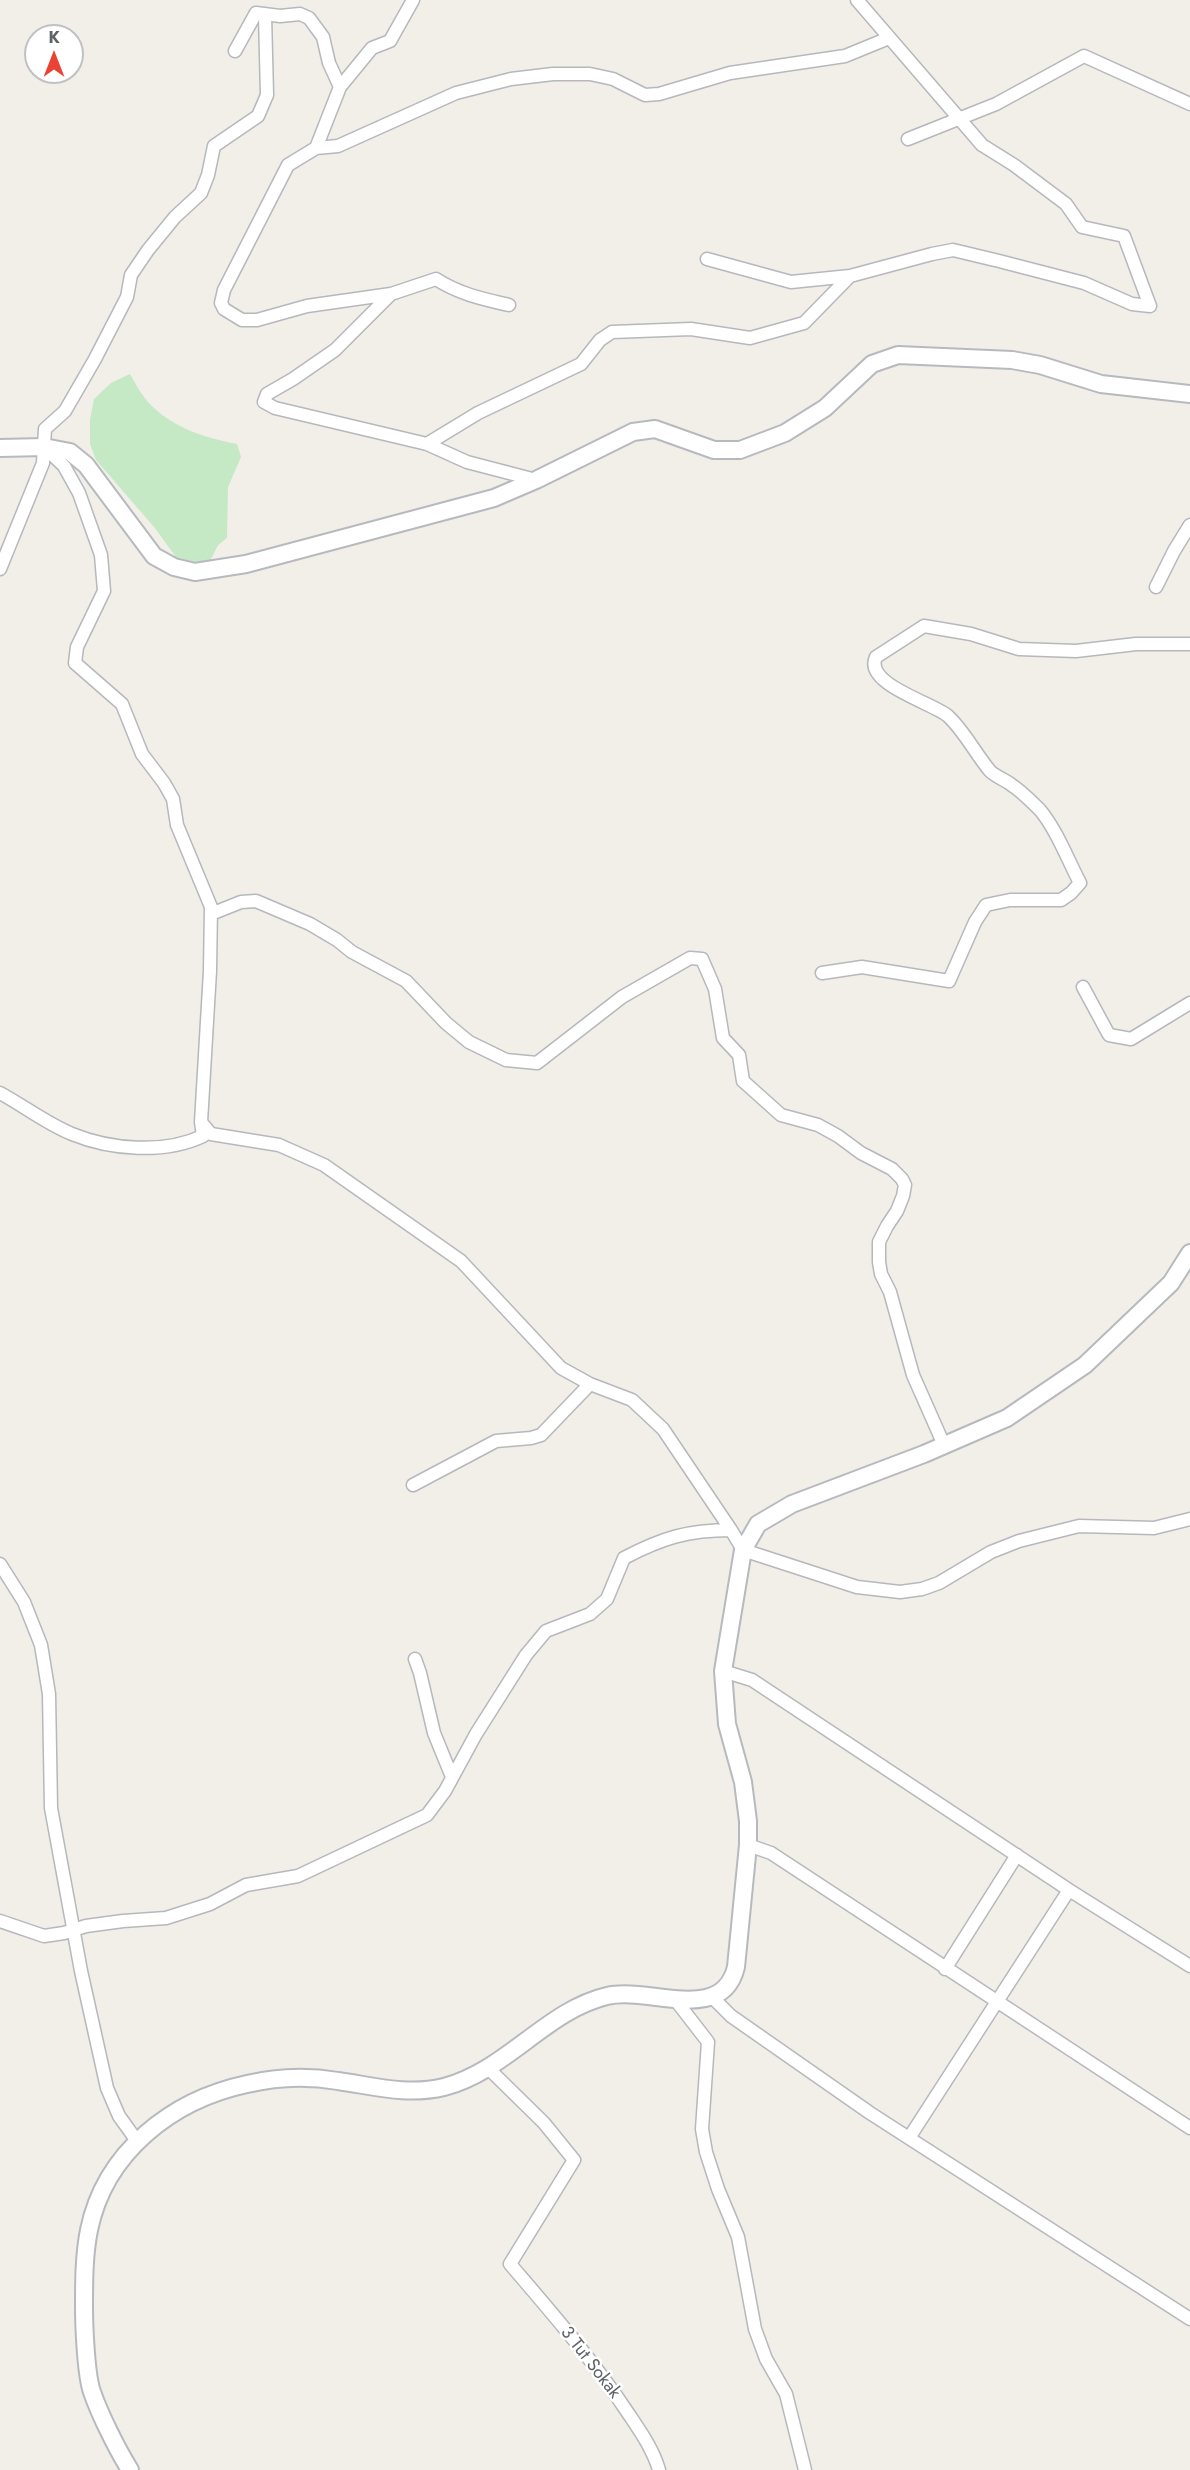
<!DOCTYPE html>
<style>
body{margin:0}
#map{position:relative;width:1190px;height:2470px;overflow:hidden;background:#f1efe8;font-family:Jost,sans-serif}
canvas{display:block}
.north{position:absolute;left:24px;top:24px;width:60px;height:60px;box-sizing:border-box;background:#fff;border:2px solid #bfc1c3;border-radius:50%;rotate:0deg;font-size:16px;font-weight:700;line-height:24px;text-align:center;color:#5f6368}
.north::after{content:'';display:block;margin:auto;width:21px;height:27px;background:#ea4335;clip-path:polygon(50% 0,100% 100%,50% 72%,0 100%)}
</style>
<div id="map">
<canvas width="1190" height="2470"></canvas>
<div class="north">K</div>
</div>
<script>
const ctx = document.querySelector('canvas').getContext('2d');
ctx.lineJoin = 'round';
function paint(path, color) { ctx.fillStyle = color; ctx.fill(path, 'evenodd'); }
function stroke(path, color, width, dash) { ctx.strokeStyle = color; ctx.lineWidth = width; ctx.lineCap = dash ? 'butt' : 'round'; ctx.setLineDash(dash || []); ctx.stroke(path); }
function write(font, color, halo, rows, align = 'center') {
  ctx.font = font + ' Jost,sans-serif'; ctx.lineWidth = 5; ctx.setLineDash([]); ctx.textBaseline = 'middle'; ctx.strokeStyle = halo; ctx.fillStyle = color; for (const [text, x, y, turn = 0] of rows) {
    ctx.save(); ctx.translate(x, y); ctx.rotate((+turn || 0) * Math.PI / 180); ctx.textAlign = isNaN(turn) ? turn : align; if (halo) ctx.strokeText(text, 0, 0); ctx.fillText(text, 0, 0); ctx.restore();
  }
}
const green = new Path2D(`
 M130 374C135 383 141 394 148 402 172 428 203 437 237 444L241 457 228 487 227 538 218 545 208 565 176 557 154 527 96 460 90 444V420L94 399 111 383Z`);
const street = new Path2D(`
 M235 51 256 13 280 16 300 14 309 18 323 37 329 63 340 87
 M908 139 996 104 1084 56 1190 104
 M316 148 340 87 372 48 390 41 413 0
 M707 259 791 282 850 276
 M391 294 307 306 257 320H242L224 309 221 303 224 290 288 165 316 148 338 146 456 93 511 79 553 74H590L613 79 645 95 659 94 730 73 845 56 889 38
 M509 305C483 299 459 294 436 279L391 294 335 350 293 379 267 394 264 402 275 408 427 444 467 462 536 480
 M427 444 478 413 581 364 600 340 612 332 691 329 750 338 804 323 850 276 932 254 953 250 999 261 1084 283 1132 304 1150 306 1124 236 1082 227 1066 204 1014 165 982 145 857 0
 M44 447 64 466 79 493 101 555 104 591 77 647 75 663 122 704 142 754 164 783 173 799 177 825 211 907 210 971 201 1122 211 1134 279 1145 324 1165 461 1261 561 1368 590 1384 632 1400 663 1429 731 1530
 M0 569 43 463 45 429 65 411 95 359 127 297 131 275 148 250 175 217 201 193 208 175 214 146 258 116 267 95 265 15
 M1156 587 1174 551 1190 525
 M211 914 241 902 256 901 310 924 337 940 352 952 406 981 446 1023 469 1042 506 1060 537 1063 622 997 690 958 702 959 715 989 723 1038 739 1055 743 1081 781 1115 818 1125 838 1136 861 1153 892 1169 902 1179 905 1185 903 1196 897 1211 887 1226 879 1242V1262L881 1274 890 1292 913 1375 944 1445
 M822 973 862 967 949 981 975 922 986 905 1010 900H1061L1071 893 1080 883C1068 860 1056 829 1040 810 1032 802 1022 792 1013 786 1006 780 996 777 990 771 975 753 965 732 948 716 933 703 863 684 876 657L924 626 971 634 1019 649 1076 651 1136 644H1190
 M1083 987 1109 1035 1131 1039 1190 1003
 M0 1093C24 1106 47 1124 72 1134 111 1150 165 1154 203 1136L201 1122
 M413 1485 496 1441 531 1438 541 1435 590 1384
 M0 1564 24 1602 41 1645 49 1694 51 1808 81 1971 107 2088 119 2116 137 2141
 M415 1659 420 1673 434 1733 452 1777
 M723 1671 752 1680 1069 1890 1190 1966
 M748 1845 771 1853 1190 2128
 M0 1921 44 1936 64 1933 86 1926 123 1921 166 1918 210 1904 246 1885 298 1876 427 1815 445 1791 476 1734 526 1655 546 1631 590 1614 607 1599 624 1558C662 1538 688 1530 731 1530L743 1550 857 1587 900 1592 922 1589 939 1583 991 1552 1019 1541 1079 1526 1154 1528 1190 1519
 M945 1969 1017 1855
 M674 1998 708 2042 702 2129 706 2152 718 2189 738 2237 755 2329 766 2359 786 2394 805 2470
 M713 1998 731 2016 870 2113 1190 2319
 M488 2068 544 2123 574 2160 510 2264C551 2312 593 2360 628 2413 640 2431 653 2449 659 2470
 M909 2138 1069 1890`);
const secondary = new Path2D(`
 M0 448 44 447 70 452 86 465 154 556 174 567 195 572 246 564 494 498 536 480 633 432 655 429 714 450H740L785 433 825 408 872 364 898 355 1012 360 1040 365 1101 384 1190 394
 M130 2470C117 2449 100 2415 92 2392 86 2375 84 2326 84 2306 84 2282 84 2255 89 2230 105 2152 172 2100 247 2084 276 2077 309 2076 338 2081 374 2086 407 2096 444 2087 506 2071 547 2010 607 1996 649 1986 722 2025 736 1967L748 1845V1821L743 1782 727 1724 723 1671 743 1550 758 1524 792 1504 924 1454 1007 1418 1085 1365 1171 1283 1190 1253`);
const streetNames = [
 ["3 Tut Sokak",590,2363,52]
];
paint(green, '#c5e8c5');
stroke(street, '#b5b8bc', 15);
stroke(secondary, '#b6babf', 20);
stroke(street, '#fff', 12);
stroke(secondary, '#fff', 16);
write('18px', '#5f6368', '#fff', streetNames);
</script>
